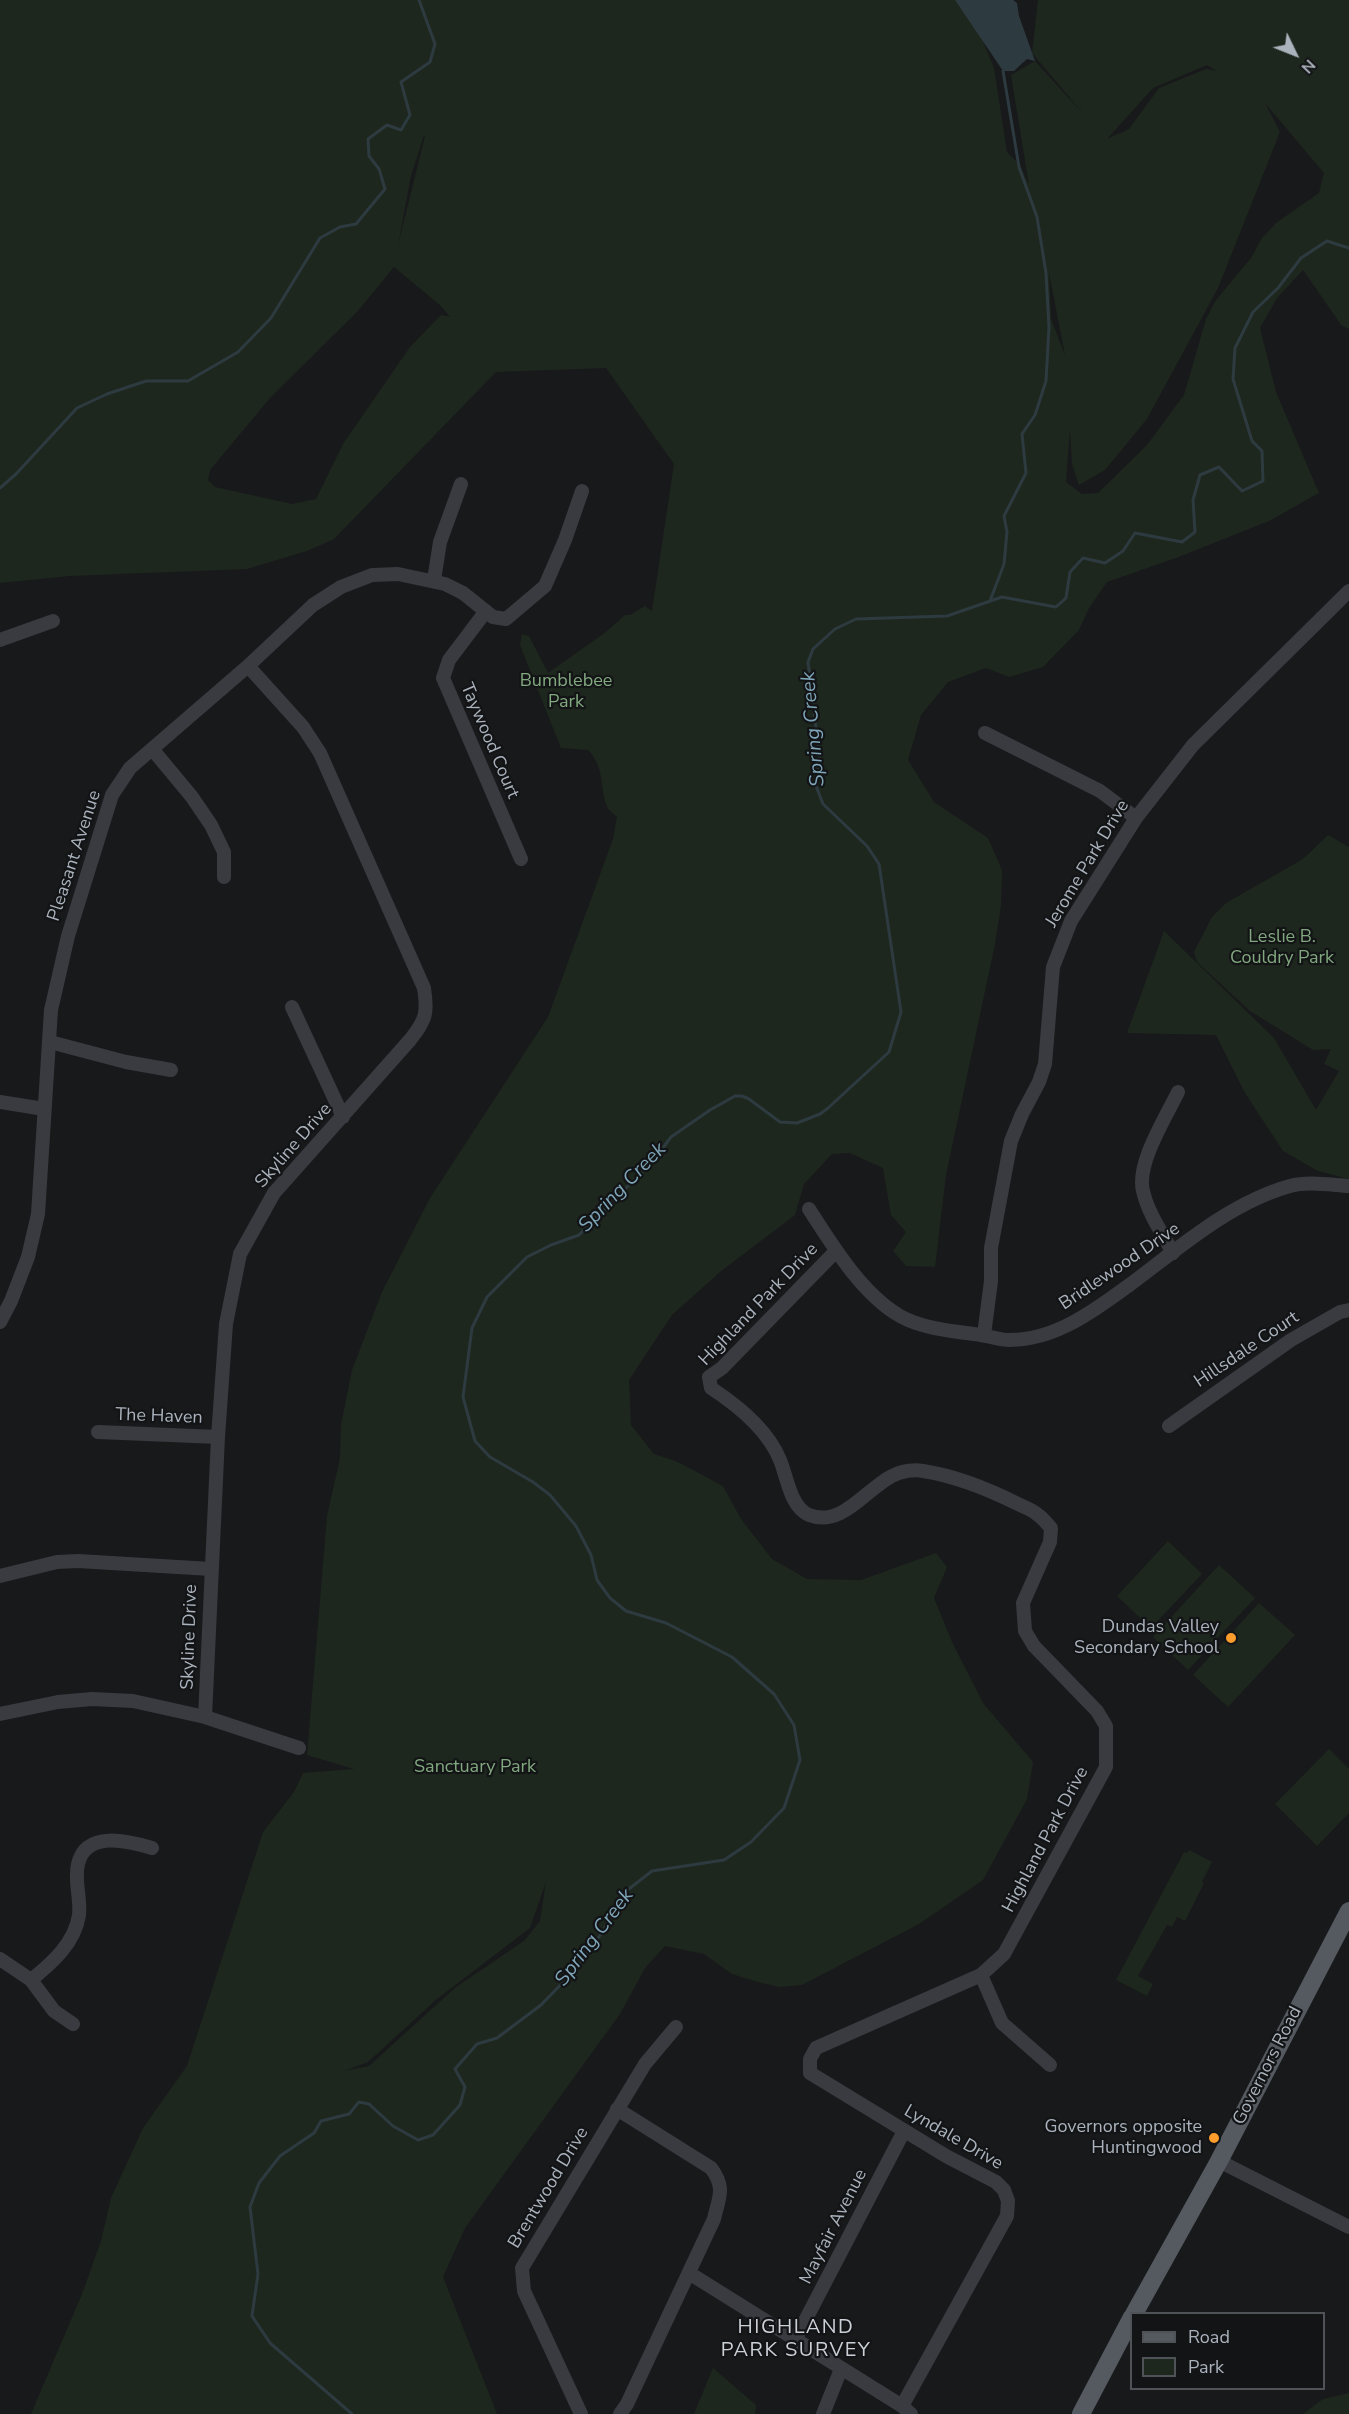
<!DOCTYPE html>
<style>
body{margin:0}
#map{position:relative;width:1349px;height:2414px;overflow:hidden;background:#18191b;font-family:"Nunito Sans",sans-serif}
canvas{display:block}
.legend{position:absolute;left:1130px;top:2312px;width:195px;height:78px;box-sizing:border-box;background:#131416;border:2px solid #4f5358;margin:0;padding:8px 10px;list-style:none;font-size:18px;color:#aab2bc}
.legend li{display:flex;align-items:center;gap:12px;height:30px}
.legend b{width:30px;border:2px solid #4f5358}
.north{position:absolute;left:1265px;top:24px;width:60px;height:60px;-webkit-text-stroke:4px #131416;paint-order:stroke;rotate:133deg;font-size:16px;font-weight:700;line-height:24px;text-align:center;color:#aab2bc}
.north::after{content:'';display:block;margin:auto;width:21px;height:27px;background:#aab2bc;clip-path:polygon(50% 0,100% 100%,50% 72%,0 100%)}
</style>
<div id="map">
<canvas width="1349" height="2414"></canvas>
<ul class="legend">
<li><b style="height:8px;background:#555960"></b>Road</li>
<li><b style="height:16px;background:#1e271e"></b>Park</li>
</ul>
<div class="north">N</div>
</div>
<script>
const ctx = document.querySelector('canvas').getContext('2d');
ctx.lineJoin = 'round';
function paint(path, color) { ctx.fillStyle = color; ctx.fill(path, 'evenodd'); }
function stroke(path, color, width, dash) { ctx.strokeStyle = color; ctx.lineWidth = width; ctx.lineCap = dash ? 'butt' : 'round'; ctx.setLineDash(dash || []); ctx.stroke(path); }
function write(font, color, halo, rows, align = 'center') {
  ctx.font = font + ' "Nunito Sans",sans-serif'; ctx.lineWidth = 4.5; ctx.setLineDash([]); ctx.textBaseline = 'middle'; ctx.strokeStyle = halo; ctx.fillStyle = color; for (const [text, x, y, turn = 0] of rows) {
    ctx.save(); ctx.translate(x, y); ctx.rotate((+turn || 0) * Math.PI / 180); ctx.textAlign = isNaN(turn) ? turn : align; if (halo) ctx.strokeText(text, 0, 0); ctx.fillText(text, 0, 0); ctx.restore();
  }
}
const green = new Path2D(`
 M0 0H966L994 68 1007 152 1020 165 1029 185 1011 75 1035 61 1086 117 1032 53 1038 0H1349V329L1342 326 1303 270 1277 298 1260 328 1276 392 1319 493 1269 521 1176 558 1107 582 1089 608 1079 630 1043 667 1009 677 986 668 948 682 921 715 908 760 934 802 988 838 1002 870 1001 906 995 944 946 1175 935 1267 906 1266 893 1251 906 1232 891 1215 883 1168 850 1153 832 1154 804 1184 795 1215 720 1272 672 1315 629 1380 631 1425 654 1454 678 1462 723 1486 741 1519 772 1559 807 1579 861 1580 936 1553 947 1567 934 1598 952 1642 983 1703 1033 1762 1027 1799 983 1880 919 1924 802 1985 779 1987 758 1982 732 1974 704 1954 665 1946 645 1968 620 2014 465 2228 443 2277 497 2414H31L82 2294 101 2241 111 2198 143 2128 187 2066 263 1832 294 1792 303 1773 354 1769 307 1755 327 1516 340 1458 341 1425 352 1370 382 1292 430 1198 548 1017 613 839 617 817C614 814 608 810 607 806 599 788 606 769 588 750L561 748 520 645 522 634 529 636 548 673 606 632 625 615H630L645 606 652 611 674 464 606 368 496 372 334 539 307 551 247 569 70 576 0 583ZM1207 65 1217 71 1206 69 1159 88 1129 129 1107 139 1153 88ZM1265 103 1324 173 1319 193 1276 223 1262 238 1251 258 1216 300 1206 319 1184 395 1147 445 1098 493 1082 494 1066 482 1070 429 1072 464 1079 485 1105 470 1147 419 1218 288 1280 132ZM424 135 425 136 398 245 411 176ZM394 267 441 306 450 317 441 315 410 347 343 444 316 499 292 504 215 487 208 480 210 470 270 398 357 312ZM1049 273 1065 355 1051 319ZM546 1882 540 1921 524 1941 456 1987 369 2066 344 2071 368 2062 437 1999 530 1928Z
 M1328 835 1349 847V1179L1318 1171 1283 1151 1245 1093 1216 1035 1127 1033 1164 931 1274 1038 1316 1110 1339 1071 1324 1064 1331 1049 1313 1050 1250 1011 1197 962 1194 952 1212 917 1226 903 1303 859Z
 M1168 1541 1202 1574 1151 1628 1117 1596Z
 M1219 1565 1255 1598 1188 1670 1153 1637Z
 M1259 1603 1295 1635 1228 1707 1193 1675Z
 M1329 1749 1349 1769V1813L1317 1846 1275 1804Z
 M1189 1850 1212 1862 1202 1882 1204 1883 1185 1921 1177 1917 1172 1927 1167 1925 1138 1976 1153 1984 1147 1996 1116 1980 1184 1852 1187 1853Z
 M713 2368 756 2405 755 2414H694Z
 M1349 2393V2414H1303L1323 2399Z`);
const water = new Path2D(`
 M955 0H1013L1017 3 1019 16 1035 61 1027 59 1014 71H1003Z`);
const stream = new Path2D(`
 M0 488 16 474 77 408 107 394 146 381H188L238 352 271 318 320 238 340 227 356 224 385 189 379 169 369 156 368 139 387 125 401 130 410 115 401 82 430 62 435 44 419 0
 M990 601 1004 564 1007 532 1004 516 1026 473 1022 434 1035 415 1046 381 1049 327 1046 273 1037 217 1019 167 1003 71
 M352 2414 270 2343 252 2316 258 2274 250 2207 259 2183 280 2156 314 2133 321 2121 349 2114 359 2102 369 2104 393 2126 418 2140 433 2135 460 2105 465 2087 455 2069 477 2044 497 2038 541 2005 575 1970 603 1931 625 1892 652 1871 724 1860 751 1842 784 1808 800 1760 794 1725 774 1694 732 1657 666 1623 626 1611 610 1598 597 1580 591 1555 576 1526 550 1495 533 1482 490 1457 475 1441 463 1397 472 1328 487 1297 527 1257 551 1245 579 1235 654 1160 671 1137 710 1110 735 1096H742L749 1099 780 1122 797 1123 820 1114 828 1108 889 1052 901 1012 879 864 867 846 823 804 816 786 820 761 808 662 813 649 835 629 856 619 947 616 1002 597 1056 607 1066 598 1070 572 1083 558 1105 563 1123 551 1135 533 1182 542 1195 532 1193 500 1200 475 1219 467 1242 491 1263 481 1262 451 1252 441 1233 379 1235 348 1253 312 1278 288 1301 258 1327 241 1349 248`);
const minor = new Path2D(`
 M434 580 440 542 461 484
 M486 611 449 660 443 678 521 859
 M0 640 53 621
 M985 733 1100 791 1136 818
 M153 750 192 797 211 825 224 852V877
 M292 1007 343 1117
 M50 1042 126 1062 171 1070
 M0 1102 44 1109
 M809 1209C832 1245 862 1294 900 1316 921 1328 950 1331 974 1334 986 1335 999 1340 1010 1340 1055 1340 1094 1311 1128 1286 1178 1249 1229 1203 1290 1186 1308 1181 1331 1185 1349 1186
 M836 1251 722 1368 709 1377 711 1388C737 1405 768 1430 780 1460 787 1476 790 1507 809 1515 842 1528 866 1489 892 1476 901 1471 914 1469 923 1471 956 1476 988 1489 1018 1504 1024 1507 1033 1510 1038 1515 1043 1518 1047 1524 1051 1528L1050 1542 1023 1603 1025 1631 1034 1646 1097 1711 1106 1726V1767L1004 1954 981 1975 816 2048 810 2059V2073L946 2156 996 2182 1004 2190 1008 2201 1007 2216 902 2406
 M1173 1253C1162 1233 1148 1213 1143 1191 1136 1164 1166 1117 1178 1092
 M0 1322 11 1301 28 1257 38 1214 51 1010 68 936 112 795 130 768 248 666 313 605 341 587 372 575 398 574 445 584 463 593 493 617 506 619 545 586 565 540 582 491
 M984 1335 991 1281V1248L1011 1141 1022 1114 1039 1082 1045 1064 1053 967 1071 921 1136 818 1193 745 1349 591
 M1169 1426 1291 1340 1340 1312 1349 1310
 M98 1432 218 1437
 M0 1576 57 1562 78 1561 211 1569
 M0 1714 58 1702 92 1699 133 1701 205 1717 299 1748
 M205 1717 218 1437 226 1324 240 1254 274 1193 410 1040C426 1020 428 1013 424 988L320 753 303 727 248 666
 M0 1959 31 1980 54 2011 73 2024
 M981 1975 1002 2023 1050 2065
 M31 1980C52 1963 75 1943 79 1915 81 1898 74 1881 78 1864 86 1830 128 1841 152 1848
 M617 2109 711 2168C726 2188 719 2197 714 2219L627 2404 620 2414
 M1219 2161 1349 2227
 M689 2273 902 2406 911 2414
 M795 2340 904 2131
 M581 2414 524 2291 522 2268 645 2064 676 2027
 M823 2414 841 2369`);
const major = new Path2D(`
 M1134 2314 1219 2161 1349 1911
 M1081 2414 1132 2317`);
const markers = [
 [1231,1638,6,"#ff9d2c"],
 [1214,2138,6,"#ff9d2c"]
];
const parkNames = [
 ["Bumblebee",566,682],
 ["Park",566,703],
 ["Leslie B.",1282,938],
 ["Couldry Park",1282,959],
 ["Sanctuary Park",475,1768]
];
const streetNames = [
 ["Taywood Court",489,741,67],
 ["Pleasant Avenue",75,856,-72],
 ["Jerome Park Drive",1088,864,-59],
 ["Skyline Drive",294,1146,-49],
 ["Bridlewood Drive",1120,1267,-34],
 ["Highland Park Drive",759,1305,-46],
 ["Hillsdale Court",1247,1350,-34],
 ["The Haven",159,1417,2],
 ["Skyline Drive",190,1637,-88],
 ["Highland Park Drive",1046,1840,-62],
 ["Governors Road",1268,2066,-63],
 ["Lyndale Drive",953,2138,30],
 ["Brentwood Drive",549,2188,-59],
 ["Mayfair Avenue",834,2227,-63]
];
const poiNames = [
 ["Dundas Valley",1219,1628],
 ["Secondary School",1219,1649],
 ["Governors opposite",1202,2128],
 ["Huntingwood",1202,2149]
];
const waterNames = [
 ["Spring Creek",814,729,-95],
 ["Spring Creek",623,1188,-46],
 ["Spring Creek",595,1938,-53]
];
const neighbourhoodNames = [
 ["HIGHLAND",796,2328],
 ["PARK SURVEY",796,2351]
];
paint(green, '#1e271e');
paint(water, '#2d3a40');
stroke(stream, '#2d3a40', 3);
stroke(minor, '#393b40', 14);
stroke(major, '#555960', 18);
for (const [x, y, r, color] of markers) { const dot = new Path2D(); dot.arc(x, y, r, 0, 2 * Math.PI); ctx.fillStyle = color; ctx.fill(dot); stroke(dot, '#131416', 2); }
write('18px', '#82a87f', '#131416', parkNames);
write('18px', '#aab2bc', '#131416', streetNames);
write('18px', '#aab2bc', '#131416', poiNames, 'right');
write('italic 20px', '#7fa5b9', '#131416', waterNames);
ctx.letterSpacing = '1.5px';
write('20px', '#cbd0d7', '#131416', neighbourhoodNames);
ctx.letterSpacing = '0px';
</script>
